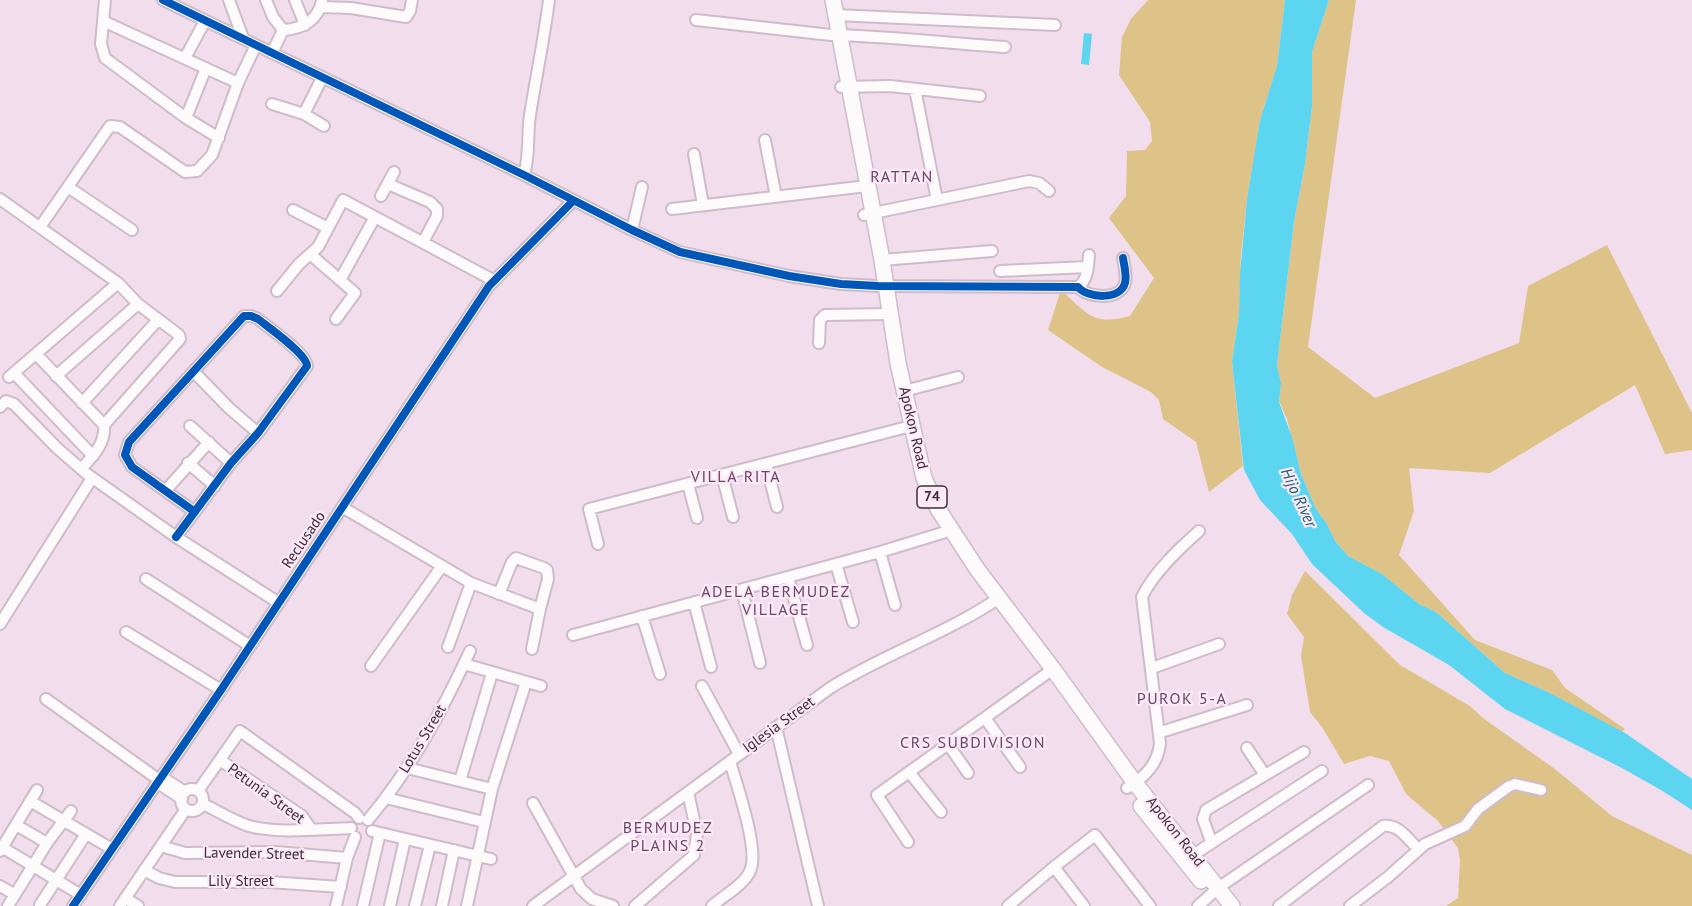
<!DOCTYPE html>
<style>
body{margin:0}
canvas{display:block;background:#f2dded}
</style>
<canvas width="1692" height="906"></canvas>
<script>
const ctx = document.querySelector('canvas').getContext('2d');
ctx.lineJoin = 'round';
function paint(path, color) { ctx.fillStyle = color; ctx.fill(path, 'evenodd'); }
function stroke(path, color, width, dash) { ctx.strokeStyle = color; ctx.lineWidth = width; ctx.lineCap = dash ? 'butt' : 'round'; ctx.setLineDash(dash || []); ctx.stroke(path); }
function write(font, color, halo, rows, align = 'center') {
  ctx.font = font + ' "PT Sans",sans-serif'; ctx.lineWidth = 4.5; ctx.setLineDash([]); ctx.textBaseline = 'middle'; ctx.strokeStyle = halo; ctx.fillStyle = color; for (const [text, x, y, turn = 0] of rows) {
    ctx.save(); ctx.translate(x, y); ctx.rotate((+turn || 0) * Math.PI / 180); ctx.textAlign = isNaN(turn) ? turn : align; if (halo) ctx.strokeText(text, 0, 0); ctx.fillText(text, 0, 0); ctx.restore();
  }
}
const forest = new Path2D(`
 M1148 0H1285L1277 66 1260 120 1257 139 1247 199 1241 255 1239 313 1232 362 1243 466 1209 492 1196 442 1163 419 1159 400 1151 392 1102 367 1048 330 1061 290C1088 314 1092 326 1130 316L1154 278 1109 218 1126 196 1127 151 1145 150 1152 141 1150 122 1119 75 1122 37 1131 19Z
 M1329 0H1356L1308 347 1375 398 1519 343 1528 286 1607 245 1692 413V450L1665 454 1635 385 1490 473 1409 468 1414 511 1399 555 1475 640 1552 670 1565 688 1625 729 1622 732 1550 693 1505 673 1436 612 1419 604 1382 574 1348 556 1335 541 1327 524 1316 509 1301 474 1287 419 1279 401 1281 383 1277 365 1294 222 1305 164 1312 106V52Z
 M1305 571 1400 665 1470 706 1483 718 1555 769 1612 816 1692 855V906H1446L1458 898 1460 860 1458 848 1438 821 1406 794 1389 761 1370 756 1344 764 1322 727 1310 712 1301 656 1304 637 1287 614 1292 595Z`);
const water = new Path2D(`
 M1285 0H1329L1312 52V106L1305 164 1294 222 1277 365 1281 383 1279 402 1292 437 1301 474 1316 509 1327 524 1335 541 1348 556 1382 574 1419 604 1436 612 1505 673 1550 693 1625 733 1692 779V810L1661 790 1620 767 1505 709 1449 665 1383 627 1364 613 1312 564 1292 534 1260 500 1244 470 1232 362 1239 313 1240 274 1247 199 1260 120 1277 66Z
 M1084 33 1092 34 1089 65 1081 64Z`);
const minor = new Path2D(`
 M105 0 101 44 105 58 186 118 219 138
 M163 0 524 175 632 230 680 252 789 276 841 284 878 286 1078 287C1087 298 1120 301 1125 283 1127 276 1124 265 1123 258
 M229 0 243 38
 M266 0 273 17 283 30C302 29 319 20 322 0
 M295 0 305 25
 M321 7 351 8 406 17 410 11 412 0
 M835 15 1055 25
 M696 20 831 35
 M103 21 238 83
 M839 35C894 37 949 43 1005 47
 M272 53 283 30
 M185 58 205 21
 M841 87 890 86 980 96
 M915 89 937 200
 M272 104 304 114 324 126
 M304 114 322 78
 M186 118 206 68
 M765 140 776 197
 M694 154 703 205
 M524 175C530 155 527 135 530 115 536 77 544 39 549 0
 M388 184 430 202 437 209V216L423 242
 M68 187 132 230
 M381 196 394 172
 M0 199 118 283
 M672 209 867 186
 M293 210 328 228
 M864 215 1029 181 1039 183 1049 191
 M40 227 110 126 120 127 185 172 197 171 212 155 238 83 256 45
 M632 230 642 187
 M310 254 355 293 336 319
 M882 260 992 251
 M1000 271 1088 267
 M340 280 375 217
 M1078 287C1088 280 1088 267 1089 255
 M277 291 299 264 318 247 343 200 493 280
 M819 343 820 320 825 315 890 314
 M36 354 104 425C106 443 93 456 81 469
 M194 372 229 408 258 433
 M14 373 93 456
 M56 376 138 304
 M9 377 118 283 138 304 179 335 180 339 104 425
 M904 391 958 377
 M82 403 158 320
 M0 407 6 401 14 404 57 448 87 474 176 537 279 603
 M190 426 231 463
 M188 463 215 486
 M766 464 777 507
 M722 475 733 517
 M688 484 697 518
 M166 490 209 442
 M342 507 471 583 540 609
 M176 537 231 463 258 433 307 366C307 354 269 328 258 319L251 316H244L129 442 125 455 132 467 195 512
 M598 544 589 509 911 426
 M880 552 895 605
 M836 564 853 622
 M788 577 807 645
 M146 579 250 646
 M742 590 760 663
 M499 594 512 562 516 558 544 568 547 570 548 579 540 609 532 649
 M694 602 711 667
 M642 616 660 674
 M0 624 92 478
 M126 632 221 690
 M573 635 880 552 952 530
 M448 647 471 583
 M464 664 541 686
 M371 666 442 566
 M1152 668 1219 644
 M702 686 739 754
 M46 699 159 780 161 785 182 799
 M985 718 1020 767
 M776 727 818 906
 M1161 732 1247 705
 M948 744 968 773
 M1247 748 1265 775
 M220 760 302 816 311 829
 M407 768 492 789
 M909 772 941 812
 M159 780 165 779 185 792
 M460 781 492 673
 M1127 788C1145 777 1158 764 1160 743L1142 597C1153 573 1180 548 1199 531
 M181 800a11 11 0 1 1 22 0a11 11 0 1 1-22 0Z
 M198 791 240 731 355 813 359 818
 M386 798 484 822
 M30 801 112 849
 M533 803 581 889 592 899 613 906
 M203 804C218 811 233 821 249 826 278 834 320 829 351 828
 M368 820C411 769 442 711 470 651
 M16 825 47 843
 M372 831 491 859
 M1211 841 1203 819 1206 810 1304 752
 M908 842 877 795 1053 669
 M0 846 81 895
 M161 846 185 853 276 852 347 858
 M0 851 37 790
 M1187 859 1322 771
 M1054 867 1084 906
 M144 870 159 878 175 882H269L341 887
 M0 886 14 894
 M125 898 138 906
 M40 905 86 834
 M8 906 47 843 71 811
 M73 906 221 690 489 286 573 201
 M120 906 186 809
 M336 906 347 858 355 837
 M363 906 380 833
 M390 906 405 839
 M415 906 430 845
 M442 906 454 850
 M467 906 492 789 526 682
 M533 906 830 688C884 654 946 634 999 598
 M635 906 694 855 697 834 688 792
 M712 906C723 896 744 885 750 871 760 850 736 784 730 761
 M1008 906 1054 867 1095 835 1150 906
 M1198 906 1218 888 1368 785
 M1279 906 1383 826C1399 824 1408 839 1418 849
 M1350 906 1388 877 1425 844 1465 826 1478 809 1508 787 1515 784 1541 790`);
const highway = new Path2D(`
 M833 0 882 260 898 363 924 478 938 509 977 569 1053 669 1135 783 1232 906
 M1141 806 1201 881`);
const cycleway = new Path2D(`
 M163 0 524 175 632 230 680 252 789 276 841 284 878 286 1078 287C1087 298 1120 301 1125 283 1127 276 1124 265 1123 258
 M176 537 231 463 258 433 307 366C307 354 269 328 258 319L251 316H244L129 442 125 455 132 467 195 512
 M73 906 221 690 489 286 573 201`);
const shields = [
 [932,497,30]
];
const shieldNames = [
 ["74",932,497]
];
const streetNames = [
 ["Apokon Road",913,428,77],
 ["Reclusado",304,540,-56],
 ["Iglesia Street",779,725,-36],
 ["Lotus Street",423,739,-59],
 ["Petunia Street",266,794,36],
 ["Apokon Road",1175,832,52],
 ["Lavender Street",254,854,1],
 ["Lily Street",241,882]
];
const neighbourhoodNames = [
 ["RATTAN",902,177],
 ["VILLA RITA",736,477],
 ["ADELA BERMUDEZ",776,592],
 ["VILLAGE",776,610],
 ["PUROK 5-A",1182,699],
 ["CRS SUBDIVISION",973,743],
 ["BERMUDEZ",668,828],
 ["PLAINS 2",668,846]
];
const waterNames = [
 ["Hijo River",1298,498,65]
];
paint(forest, '#ddc388');
paint(water, '#5cd5f0');
stroke(minor, '#cebcc9', 14);
stroke(highway, '#cebcc9', 18);
stroke(minor, '#fdfafc', 10);
stroke(highway, '#fdfafc', 15);
stroke(cycleway, '#0057b8', 8);
for (const [x, y, w] of shields) { const box = new Path2D(); box.roundRect(x - w / 2, y - 11, w, 22, 4.5); ctx.fillStyle = '#fce9f7'; ctx.fill(box); stroke(box, '#3e2c3a', 1.5); }
write('bold 14px', '#3e2c3a', null, shieldNames);
write('15px', '#3e2c3a', '#fce9f7', streetNames);
ctx.letterSpacing = '1.5px';
write('16px', '#6b4664', '#fce9f7', neighbourhoodNames);
ctx.letterSpacing = '0px';
write('italic 16px', '#22616e', '#fce9f7', waterNames);
</script>
